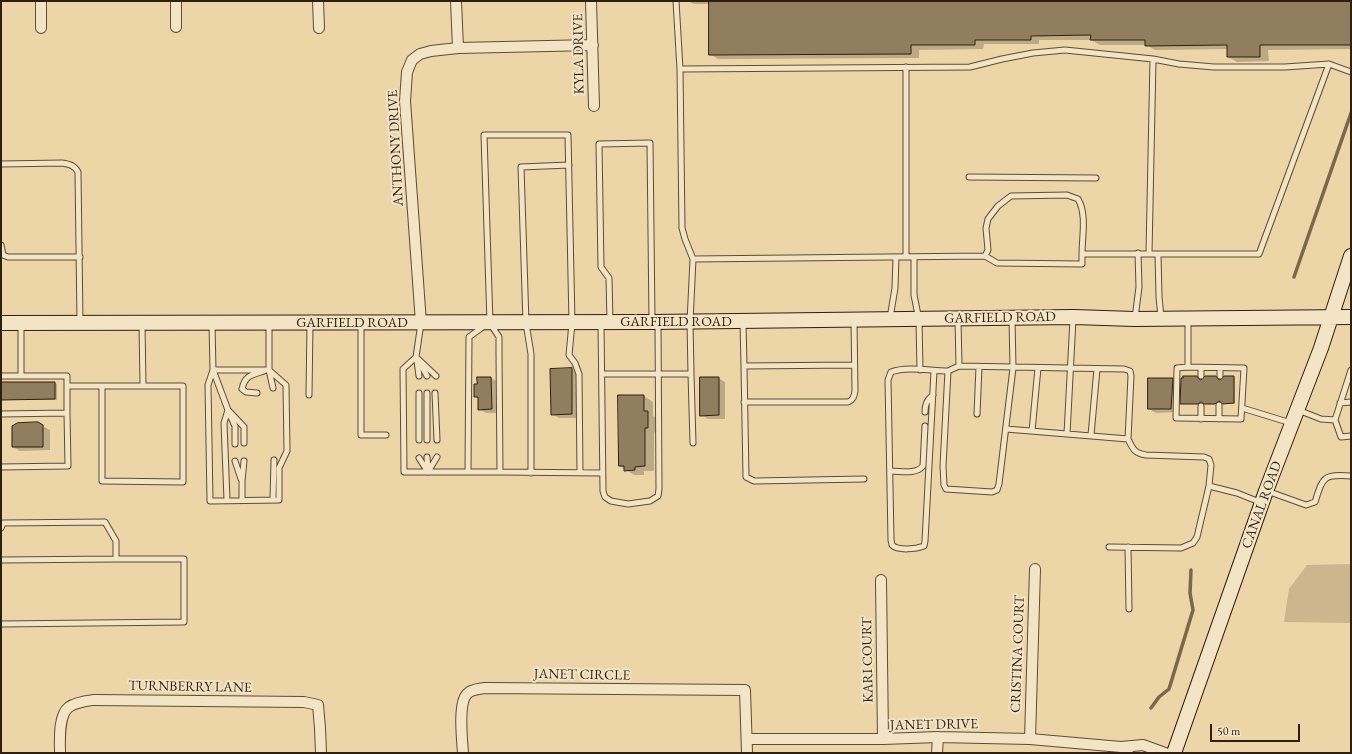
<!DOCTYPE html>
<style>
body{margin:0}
#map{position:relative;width:1352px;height:754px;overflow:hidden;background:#ecd5a7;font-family:"EB Garamond",serif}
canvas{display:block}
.frame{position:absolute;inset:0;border:2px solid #2f1f12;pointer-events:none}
.scale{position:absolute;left:1210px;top:724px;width:90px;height:18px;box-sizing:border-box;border:2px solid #2f1f12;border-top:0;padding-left:5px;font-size:12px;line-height:14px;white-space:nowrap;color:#2f1f12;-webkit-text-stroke:3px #f3e4c6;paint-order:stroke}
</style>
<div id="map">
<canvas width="1352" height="754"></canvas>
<div class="frame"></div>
<div class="scale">50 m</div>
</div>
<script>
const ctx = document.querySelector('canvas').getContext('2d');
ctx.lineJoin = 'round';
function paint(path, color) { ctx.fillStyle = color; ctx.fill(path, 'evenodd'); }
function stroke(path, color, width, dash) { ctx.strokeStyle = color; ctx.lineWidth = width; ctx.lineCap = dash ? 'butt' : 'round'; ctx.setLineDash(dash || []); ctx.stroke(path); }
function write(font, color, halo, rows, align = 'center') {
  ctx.font = font + ' "EB Garamond",serif'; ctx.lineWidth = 4; ctx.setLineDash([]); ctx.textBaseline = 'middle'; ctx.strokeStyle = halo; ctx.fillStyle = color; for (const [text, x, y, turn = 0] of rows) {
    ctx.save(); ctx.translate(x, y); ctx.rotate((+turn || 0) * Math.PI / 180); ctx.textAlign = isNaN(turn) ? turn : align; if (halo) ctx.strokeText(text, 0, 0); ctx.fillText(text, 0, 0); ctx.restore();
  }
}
const green = new Path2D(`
 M1351 564V623L1284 622 1289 589 1307 565Z`);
const shadow = new Path2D(`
 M688 1H1351V49L1268 50 1269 61 1237 62 1228 57V49L1155 50 1146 45H1100L1091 40H1039V44H984L983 49 919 50V58L718 59 710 54V4H694Z
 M572 369 578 373 579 418H559L552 414Z
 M1197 377 1200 381 1216 377 1219 381 1233 377 1235 378V404H1226L1221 401 1218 404H1207L1203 402 1200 404 1181 403Z
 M478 378H491L498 382 499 413H486L479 409V398L475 396Z
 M718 378 725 382V419H708L701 415Z
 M1173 379 1179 383 1178 412 1156 413 1149 409Z
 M1 383H55L57 384V400H1Z
 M644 396 653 402V416L657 418V433L654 432V471H644V475H634L620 466Z
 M37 423 50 430V450L20 451 13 447Z`);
const stream = new Path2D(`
 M1294 277 1351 113
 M1151 708 1159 697 1169 689 1193 610 1190 593 1191 570`);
const building = new Path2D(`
 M709 1H1351V45H1260V57H1227V45L1145 46V40H1090L1091 35 1031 36V40H975V45H911V54L709 55Z
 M572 368V414L551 415 550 369Z
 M1183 376H1197L1199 379 1201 380 1205 376H1216L1218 379 1220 380 1224 376H1234V403L1223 404 1219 401 1215 404H1204L1201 402 1198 404H1180L1181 378H1183Z
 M477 377H491L492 409 478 410V397H474V384H477Z
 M700 377H719V415L700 416Z
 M1148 378H1173L1171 409H1148Z
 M1 382H55V399L1 400Z
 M618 395H644V411H648V428H645V466L635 467V470L624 471V466H619Z
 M38 422 43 425V447H12V426L17 423Z`);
const lane = new Path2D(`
 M676 1 680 69 682 228 685 239 693 259 690 322 691 374
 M680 69 970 67 1002 59 1033 53 1065 50 1153 59 1179 64 1214 67H1285L1329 64 1351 72
 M1 164 62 163C69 164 74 165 78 172L80 322
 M969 177 1096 178
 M1 245 3 255 8 257H80
 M1149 253 1153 59
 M1158 254 1159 297 1161 317
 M985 256 988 250 986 228 988 219 998 206 1011 196 1067 195 1078 199C1087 214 1082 237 1082 254
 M906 257V67
 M914 257V295L919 320 920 370
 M693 259 985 256 997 263 1082 264V254H1259L1329 64
 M890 318 895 288 896 257
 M1012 318 1013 368 999 484 997 490 992 492 946 489 944 485 943 466 948 371 959 366 1124 369 1130 371 1131 376 1128 439C1133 449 1134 453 1146 455L1204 457 1209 459 1211 465 1209 486 1237 493 1262 503
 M1135 318 1139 287 1138 253
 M958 319 959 366
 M1188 319V367L1244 368 1241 419 1176 418 1177 368 1188 367
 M610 322 609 278 601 267 599 144 650 143 652 321
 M743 322 744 366 854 365
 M421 323 416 357 403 369 404 472H468
 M212 324 213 370 208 385 210 501 279 500V468L287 451 286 385 269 370V323
 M361 324V435H386
 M601 324 603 491 605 497 611 501 628 504 650 501 658 496 659 489 658 324
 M484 326 469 337 468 472H500L499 352V337L490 323 484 135H568L572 323 569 355 575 363 579 374 580 473
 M416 357 436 376
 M417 361 419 376
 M420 363 427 376
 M744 366 746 477 754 481 864 479
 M1201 368V376
 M269 370 273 388
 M934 371 925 541 924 546C916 549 898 551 892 545L891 540 888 380 891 372C908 366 930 371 948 371
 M602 374H691L693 443
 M1 376H21V324
 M21 376H67V386
 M1220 376V368
 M102 386V481L183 482V386H143
 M257 393 246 392 242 389C245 375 252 375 264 371
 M427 393V440
 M435 393 437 440
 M309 395 310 324
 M744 402H848C853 400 854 397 855 391L854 321
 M1340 403 1351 402
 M1242 408 1291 423
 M228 410 244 427V443
 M1298 410 1321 419 1335 420 1351 370
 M925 412C925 404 927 400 933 395
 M229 413 235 426V444
 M1 414 67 413V386H143L142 324
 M977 414 979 367
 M1201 419V406
 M1219 419V405
 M1335 420 1341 437 1351 436
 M1006 429 1128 439
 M1032 431 1038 368
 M1067 434 1073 319
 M1091 435 1097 369
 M419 440V393
 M427 457 428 471
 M419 458 428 472
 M235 461 241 479
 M1 467 68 466 67 413
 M890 471C902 471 915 475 923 466L925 426
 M428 472 437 457
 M500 472 602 473
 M531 473V354L526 323 521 167 569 165
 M1267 491 1306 505 1315 502C1323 477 1323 474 1351 476
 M227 500 224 423 228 410 213 370H269
 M242 500V481L244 461
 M273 500 274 460
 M1 528 3 523 105 522 116 541V559H184V622L1 624
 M1109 547 1181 548 1193 543 1197 537 1209 486
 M1128 547 1129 609
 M1 560 116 559`);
const street = new Path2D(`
 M41 1V28
 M176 1V27
 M318 1 319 28
 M456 1 458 48
 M591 1 594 106
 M421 323 405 101 407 72 412 60 420 54 431 51 458 48 593 45
 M881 580 883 739
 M747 739H883L938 737 1030 739 1121 747
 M1030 739 1035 569
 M60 753C60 741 58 715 69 707 76 702 86 701 94 700L304 702 318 705 320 728 321 753
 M463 753C462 739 458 703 467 694 471 689 480 689 485 688L745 690 747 753
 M937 753 938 737
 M1128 753 1121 747 1143 745 1165 753`);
const secondary = new Path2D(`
 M1 323 652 322 1074 317 1134 319 1351 317
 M1174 753 1266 491 1321 348 1351 256`);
const streetNames = [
 ["KYLA DRIVE",579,54,-91],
 ["ANTHONY DRIVE",396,148,-93],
 ["GARFIELD ROAD",1000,318,-1],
 ["GARFIELD ROAD",676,322],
 ["GARFIELD ROAD",352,323],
 ["CANAL ROAD",1262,505,-70],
 ["CRISTINA COURT",1018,654,-88],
 ["KARI COURT",868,660,-91],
 ["JANET CIRCLE",582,675,1],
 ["TURNBERRY LANE",190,687,1],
 ["JANET DRIVE",934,725,-1]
];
paint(green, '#ccb68e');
paint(shadow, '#0003');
stroke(stream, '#7a674d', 3.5);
paint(building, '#917e5f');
stroke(building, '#2f1f12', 1);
stroke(lane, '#5e4c37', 7);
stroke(street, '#5e4c37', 12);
stroke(secondary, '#2f1f12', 16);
stroke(lane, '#f3e4c6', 5);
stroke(street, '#f3e4c6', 10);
stroke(secondary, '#f3e4c6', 14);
write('14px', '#2f1f12', '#f3e4c6', streetNames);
</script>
